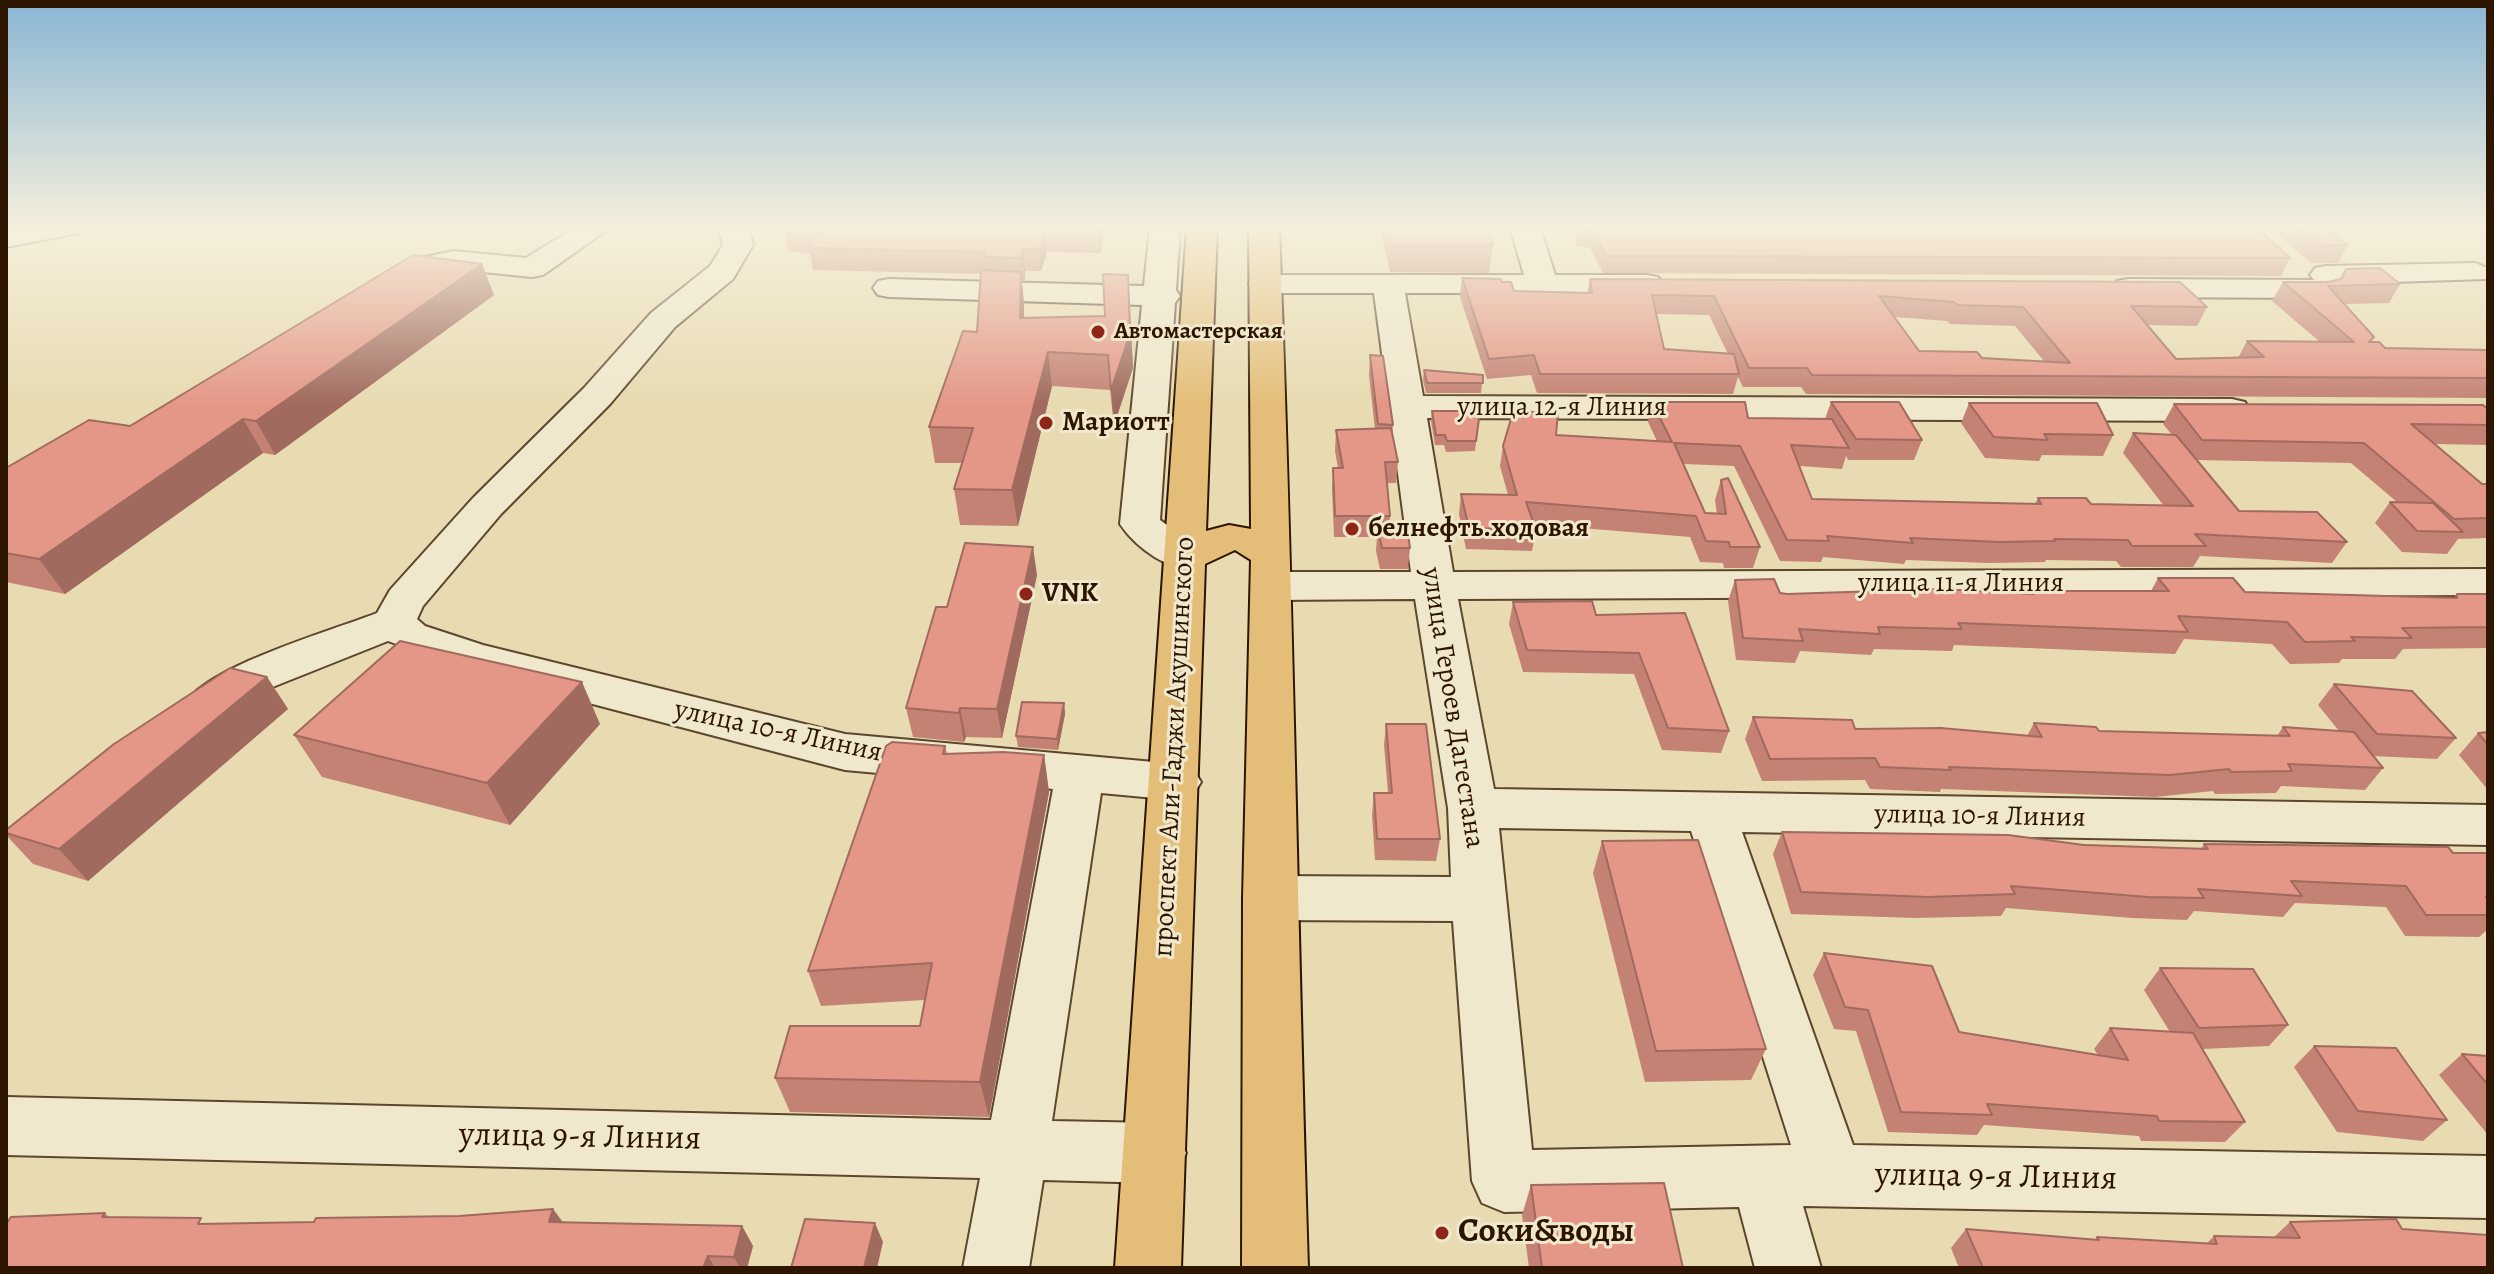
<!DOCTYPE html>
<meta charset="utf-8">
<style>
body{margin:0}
#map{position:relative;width:2494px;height:1274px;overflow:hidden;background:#e8dbb2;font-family:Alegreya,serif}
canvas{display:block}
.frame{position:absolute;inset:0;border:8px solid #2d1500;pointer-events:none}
</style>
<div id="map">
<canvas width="2494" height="1274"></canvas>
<div class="frame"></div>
</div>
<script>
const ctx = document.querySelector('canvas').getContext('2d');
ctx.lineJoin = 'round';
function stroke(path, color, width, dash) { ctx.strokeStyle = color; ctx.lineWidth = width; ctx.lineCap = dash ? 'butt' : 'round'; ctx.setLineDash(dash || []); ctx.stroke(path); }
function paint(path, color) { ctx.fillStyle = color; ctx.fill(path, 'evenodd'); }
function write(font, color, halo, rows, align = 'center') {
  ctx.font = font + ' Alegreya,serif'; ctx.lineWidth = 6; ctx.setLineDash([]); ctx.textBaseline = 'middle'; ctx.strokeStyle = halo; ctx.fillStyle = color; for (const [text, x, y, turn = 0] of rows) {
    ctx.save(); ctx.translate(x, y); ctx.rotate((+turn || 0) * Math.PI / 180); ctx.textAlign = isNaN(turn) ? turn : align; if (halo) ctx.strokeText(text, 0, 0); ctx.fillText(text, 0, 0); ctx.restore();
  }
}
const minor = new Path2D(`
 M19 227H84L79 233 6 247V229Z
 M576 227H611L543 275 532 277 453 269 408 293H386L381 286 386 279 421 258 453 251 526 258Z
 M718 227H748L753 245 733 279 675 327 610 404 501 514 423 606 417 619 425 626 483 645 845 734 1176 764 1193 769 1201 782 1193 795 1176 800 1101 793 1052 1121 1155 1123 1177 1132 1186 1153 1177 1174 1155 1183 1043 1180 1029 1268H963L980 1178 6 1155V1097L991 1120 1053 789 845 770 474 673 388 641 255 694 223 717 207 721 191 717 184 705C207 666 331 631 377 613L390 590 473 498 584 388 651 313 710 266 723 245Z
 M1150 227H1180L1176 290 1180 296 1175 303 1160 520 1201 549 1207 558 1201 567C1172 575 1136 548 1120 524L1142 305 889 297 878 295 873 288 878 281 889 279 1144 286Z
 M1510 227H1540L1555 275H1647L1658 277 1663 284 1658 291 1647 293H1405L1423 396 2232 399 2245 402 2250 410 2245 418 2232 421 1427 418 1453 572 2488 569V595L1458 599 1494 789 2488 805V845L1742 832 1853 1145 2488 1156V1218L1803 1206 1821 1268H1755L1739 1207 1504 1212 1482 1203 1472 1181 1453 921 1270 920 1251 913 1243 898 1251 883 1270 876 1451 877 1448 808 1415 599 1272 600 1257 596 1251 586 1257 576 1272 572H1411L1374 293H1265L1254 291 1249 284 1254 277 1265 275H1524ZM1499 828 1691 831 1791 1145 1532 1150Z
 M2475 263 2488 268 2486 279 2329 284 2333 289 2328 296 2317 298 2128 297 2117 295 2112 288 2117 281 2128 279 2314 280 2310 275 2315 268 2326 266Z`);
const major = new Path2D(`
 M1187 227H1217L1206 531 1229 525 1251 529 1249 227H1279C1293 574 1297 921 1308 1268H1242L1243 898 1251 560 1235 550 1205 564 1181 1268H1115Z`);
const wall = new Path2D(`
 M786 227H1105L1100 253 1047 252 1041 271H1025V280H1022L1024 304V318L1105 316 1130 308 1133 368 1114 425 1110 390 1052 386 1018 526 960 525 954 489 962 463H935L929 427 977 332 981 274 813 270 810 254 789 251 784 229Z
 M1381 227H1486L1493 245 1489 273 1390 272 1381 233Z
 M1577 227H2256L2290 258 2281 276 1603 273 1590 248 1576 246Z
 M2269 227H2326L2348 245 2338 263H2311Z
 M1462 278 1502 282 1514 291 1587 293 1590 279 2207 307 2197 326 2147 325 2176 359 2238 358 2247 341 2320 342 2272 301 2283 282 2400 284 2389 303 2344 304 2371 342 2385 348 2488 350V398L1806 394 1801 387H1743L1738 377 1733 394 1537 393 1531 375 1487 379 1460 297ZM1656 314 1709 315 1728 354 1664 349ZM1894 317 1947 321 1950 324 2015 326 2044 361 1982 358 1919 351Z
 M494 295 275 455 263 453 65 594 6 582V468L130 426Z
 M1370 355 1393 425 1392 434 1398 462 1396 483H1387L1390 516 1389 529 1410 548 1408 569H1380L1376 551 1377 537H1334L1332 488 1333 468H1338L1335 451 1336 430 1375 429 1369 375Z
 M1424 370 1483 375 1481 393H1426L1423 380Z
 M1652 402 1748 418 1825 419 1831 402 1922 440 1914 460H1848L1846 456 1842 469 1800 466 1812 499 2035 504 2038 498 2091 504 2164 506 2123 453 2133 433 2172 435 2163 424 2174 404 2488 409V445L2435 444 2482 484H2488V538L2458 539 2447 554 2402 552 2375 523 2390 502H2397L2351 463 2196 460 2239 511 2347 542 2332 563 2200 556 2193 567H2121L2116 561 2046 560 2045 562 1989 563 1906 560 1904 564 1823 557 1821 562 1780 561 1734 466 1684 464 1705 513 1717 514 1715 500 1721 480 1760 547 1753 568H1724L1723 563 1700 562 1690 537 1533 524 1536 530 1532 551 1466 549 1459 514 1461 494 1508 495 1500 466 1503 446 1556 435 1657 441 1648 422Z
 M1969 403 2113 435 2103 456 2042 455 2039 461 1985 458 1961 423Z
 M1432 411H1480L1475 451 1446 452 1444 445H1435L1431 421Z
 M1037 575 1002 738 966 737 964 742 913 737 906 708 947 607Z
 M2158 578 2245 592 2454 598 2457 594H2488V648L2403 649 2395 659H2342L2339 663 2290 664 2272 644 2184 639 2175 654 1954 645 1952 651 1874 649 1871 655 1800 651 1795 663 1736 660 1728 601 1735 580 1787 594H2030L2032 591H2151Z
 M1513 602 1596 615 1729 731 1721 753 1662 750 1634 674 1523 672 1509 624Z
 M267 677 288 709 88 881 33 864 6 835V830Z
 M2334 684 2456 738 2437 759 2373 756 2383 768 2365 790 2281 786 2276 793 2215 794 2213 791 2155 797 1941 789 1940 792 1870 789 1865 780 1762 781 1745 739 1753 717 1855 729 2027 736 2034 723 2099 731 2277 736 2283 727 2339 731 2318 705Z
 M1064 703 1065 714 1058 750 1018 747 1016 736Z
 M600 724 510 825 322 777 294 735Z
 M1386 724 1440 839 1436 861 1375 860 1372 815 1374 793H1388L1384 745Z
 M2488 732V790L2459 755 2478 733Z
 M945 746 947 753 1044 755 1049 792 989 1117 790 1112 775 1078 920 1026 925 1000 821 1006 808 971Z
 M1782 832 2201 849 2204 844 2488 853V929L2479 937 2405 936 2386 907 2295 903 2283 917 2194 911 2187 920 2132 918 2006 908 2001 916 1916 918 1791 914 1773 854Z
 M1602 841 1766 1049 1751 1080 1645 1082 1593 873Z
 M1824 953 1959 1032 2098 1055 2094 1049 2110 1028 2170 1032 2144 990 2160 968 2288 1025 2269 1046 2202 1049 2245 1122 2225 1142 2141 1141 2139 1136 1984 1125 1977 1135 1888 1132 1856 1031 1834 1029 1813 975Z
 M2314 1046 2447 1120 2423 1141 2337 1132 2294 1067Z
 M2462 1054 2488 1056V1135L2439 1075Z
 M1531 1185 1683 1268H1529L1522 1215Z
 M105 1213 110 1218 207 1224 563 1222 742 1226 753 1246 747 1268H6Z
 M2290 1222 2402 1229 2488 1268H1959L1951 1248 1966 1229 2095 1240 2097 1237 2207 1243 2214 1236 2274 1237Z`);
const shadedWall = new Path2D(`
 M1099 227H1105L1100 253 1098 232Z
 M1045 231 1047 252 1041 271 1039 249Z
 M1022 249 1025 271V280L1022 258Z
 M482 264 494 295 275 455 256 421Z
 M1021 272 1024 304V352L1020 318Z
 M1128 275 1133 368 1114 425 1111 390Z
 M1048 352 1052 386 1018 526 1012 490Z
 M243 419 263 453 65 594 39 559Z
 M1033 547 1037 575 1002 738 997 709Z
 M267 677 288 709 88 881 59 849Z
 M582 682 600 724 510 825 487 783Z
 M1064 703 1065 714 1058 750 1057 739Z
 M960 708 966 737 964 742 959 713Z
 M1044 755 1049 792 989 1117 980 1082Z
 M553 1209 568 1229 549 1222Z
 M875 1223 883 1242 877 1268H864Z
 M742 1226 753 1246 747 1268H740L734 1257Z
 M708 1256 715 1268H703Z`);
const building = new Path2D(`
 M786 227H1099L1098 232 1045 231 1039 249H1022V258L984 257V252L808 248 818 234 784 229Z
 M1387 227H1486L1493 245H1392Z
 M1579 227H2256L2290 258 1606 256 1593 230 1579 228Z
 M2299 227H2326L2348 245 2321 246Z
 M413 255 482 264 256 421 243 419 39 559 6 553V468L89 420 130 426Z
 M2380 268 2400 284 2328 286 2374 337 2369 342H2379L2385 348 2488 350V378L1812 375 1807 368H1749L1714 296 1652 295 1664 349 1734 354 1739 374H1540L1534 355 1489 359 1462 278 1501 279 1502 282H1511L1514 291 1592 293 1590 279 2180 282 2207 307 2131 306 2176 359 2264 357 2247 341 2354 342 2283 282H2328L2341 279 2346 269ZM1879 296 1954 302 1957 305 2023 307 2070 363 1982 358 1977 352 1919 351Z
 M981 270 1021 272 1020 318 1105 316 1103 274 1128 275 1130 334 1111 390 1108 355 1048 352 1012 490 954 489 973 428 929 427 963 331 977 332Z
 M1370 355 1383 356 1393 425 1378 424Z
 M1424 370 1483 375V383H1427Z
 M1652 402H1745L1748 418 1832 419 1849 448 1791 445 1812 499 2041 504 2038 498H2086L2091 504 2193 506 2133 433 2176 435 2239 511 2317 512 2347 542 2195 534 2206 546H2132L2128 540 2054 539 2055 541 1999 542 1910 538 1913 543 1827 536 1829 541 1787 540 1740 446 1674 443 1705 513 1726 514 1721 480 1728 478 1760 547H1730L1729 542 1706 541 1696 516 1526 502 1536 530 1469 528 1461 494 1517 495 1503 446 1513 412H1558L1556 435 1672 442Z
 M1831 402H1899L1922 440 1856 439Z
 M1969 403H2097L2113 435 2044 434 2048 440 1994 437Z
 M2174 404 2483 405 2488 409V425L2411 424 2482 484H2488V518L2454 519 2364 443 2202 440Z
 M1432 411H1480L1476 441H1447L1445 435H1436Z
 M1391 428 1398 462H1385L1390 516H1335L1333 468H1343L1336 430Z
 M2390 502 2433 503 2463 532 2417 531Z
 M1407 528 1410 548H1382L1378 530Z
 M965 543 1033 547 997 709 960 708 959 713 906 708 936 607H947Z
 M2158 578H2233L2245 592 2457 598V594H2488V627L2402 628 2412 638 2351 637 2355 641 2305 642 2287 622 2178 616 2188 632 1958 623 1962 629 1878 627 1880 634 1799 629 1803 641 1743 638 1735 580 1774 579 1780 593 1787 594 1939 589 2034 594 2032 591H2169Z
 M1592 601 1596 615 1685 613 1729 731 1668 728 1639 653 1527 650 1513 602Z
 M400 641 582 682 487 783 294 735Z
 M230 668 267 677 59 849 6 833V830L114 744Z
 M2334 684 2412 691 2456 738 2377 734Z
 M1022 702 1064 703 1057 739 1016 736Z
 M1753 717 1852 720 1855 729 1941 728 2042 737 2034 723 2096 727 2099 731 2290 736 2283 727 2354 732 2383 768 2288 764 2292 771 2231 772 2229 769 2170 775 1949 767 1951 770 1880 767 1875 758 1770 759Z
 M1386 724H1426L1440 839H1377L1374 793H1392Z
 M2488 732V745L2478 733Z
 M892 742 945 746 943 754 1003 752 1044 755 980 1082 775 1078 790 1026H920L932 963 808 971 886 746Z
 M1782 832 2008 835 2084 845 2208 849 2204 844 2448 847 2453 853H2488V897H2486L2488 899V915H2426L2406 886 2291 881 2302 896 2198 889 2204 898 2148 897 2011 886 2015 894 1928 897 1801 892Z
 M1698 840 1766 1049 1656 1051 1602 841Z
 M1824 953 1932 966 1959 1032 2128 1060 2110 1028 2193 1033 2245 1122 2159 1121 2157 1116 1987 1104 1992 1115 1901 1112 1868 1010 1845 1007Z
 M2160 968 2253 969 2288 1025 2199 1028Z
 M2314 1046 2396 1048 2447 1120 2358 1111Z
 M2462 1054 2488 1056V1085Z
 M1664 1183 1683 1268H1542L1531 1185Z
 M553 1209 549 1222 742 1226 734 1257 708 1256 703 1268H6V1224L11 1217 105 1213 102 1217 201 1218 198 1224 314 1222 316 1218 459 1216Z
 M805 1219 875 1223 864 1268H791Z
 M2396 1219 2402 1229 2488 1235V1268H1983L1966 1229 2099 1240 2097 1237 2217 1244 2214 1236 2300 1238 2290 1222Z`);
const markers = [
 [1098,332,8,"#8f2418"],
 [1046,423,8,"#8f2418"],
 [1352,529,8,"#8f2418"],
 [1026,594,8,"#8f2418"],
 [1442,1233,8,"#8f2418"]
];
const farPoinames = [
 ["Автомастерская",1114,332]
];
const streetNames = [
 ["улица 12-я Линия",1562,408],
 ["улица 11-я Линия",1961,584],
 ["улица Героев Дагестана",1452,708,81],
 ["улица 10-я Линия",778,732,12],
 ["проспект Али-Гаджи Акушинского",1175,747,-87],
 ["улица 10-я Линия",1980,817,1]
];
const poiNames = [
 ["Мариотт",1062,423],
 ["белнефть.ходовая",1368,529],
 ["VNK",1042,594]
];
const nearStreetnames = [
 ["улица 9-я Линия",580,1138,1],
 ["улица 9-я Линия",1996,1178,1]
];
const nearPoinames = [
 ["Соки&воды",1458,1233]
];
stroke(minor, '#5c462c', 4);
stroke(major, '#2d1500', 4);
paint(minor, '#f0e8cd');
paint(major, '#e4be79');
paint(wall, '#c48274');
paint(shadedWall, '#a06a5e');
paint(building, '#e49787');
stroke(building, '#a06a5e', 2);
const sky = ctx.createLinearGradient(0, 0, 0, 405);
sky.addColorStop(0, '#89b6d4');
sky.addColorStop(0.56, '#f5efdc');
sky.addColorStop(1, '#f5efdc00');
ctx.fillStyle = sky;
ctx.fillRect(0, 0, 2494, 405);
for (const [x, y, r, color] of markers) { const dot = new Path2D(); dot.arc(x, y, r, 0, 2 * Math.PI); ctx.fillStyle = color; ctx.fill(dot); stroke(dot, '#f0e8cd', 3); }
write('bold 24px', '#2d1500', '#f0e8cd', farPoinames, 'left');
write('28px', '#2d1500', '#f0e8cd', streetNames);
write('bold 28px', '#2d1500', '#f0e8cd', poiNames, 'left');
write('34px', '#2d1500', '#f0e8cd', nearStreetnames);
write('bold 34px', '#2d1500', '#f0e8cd', nearPoinames, 'left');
</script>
